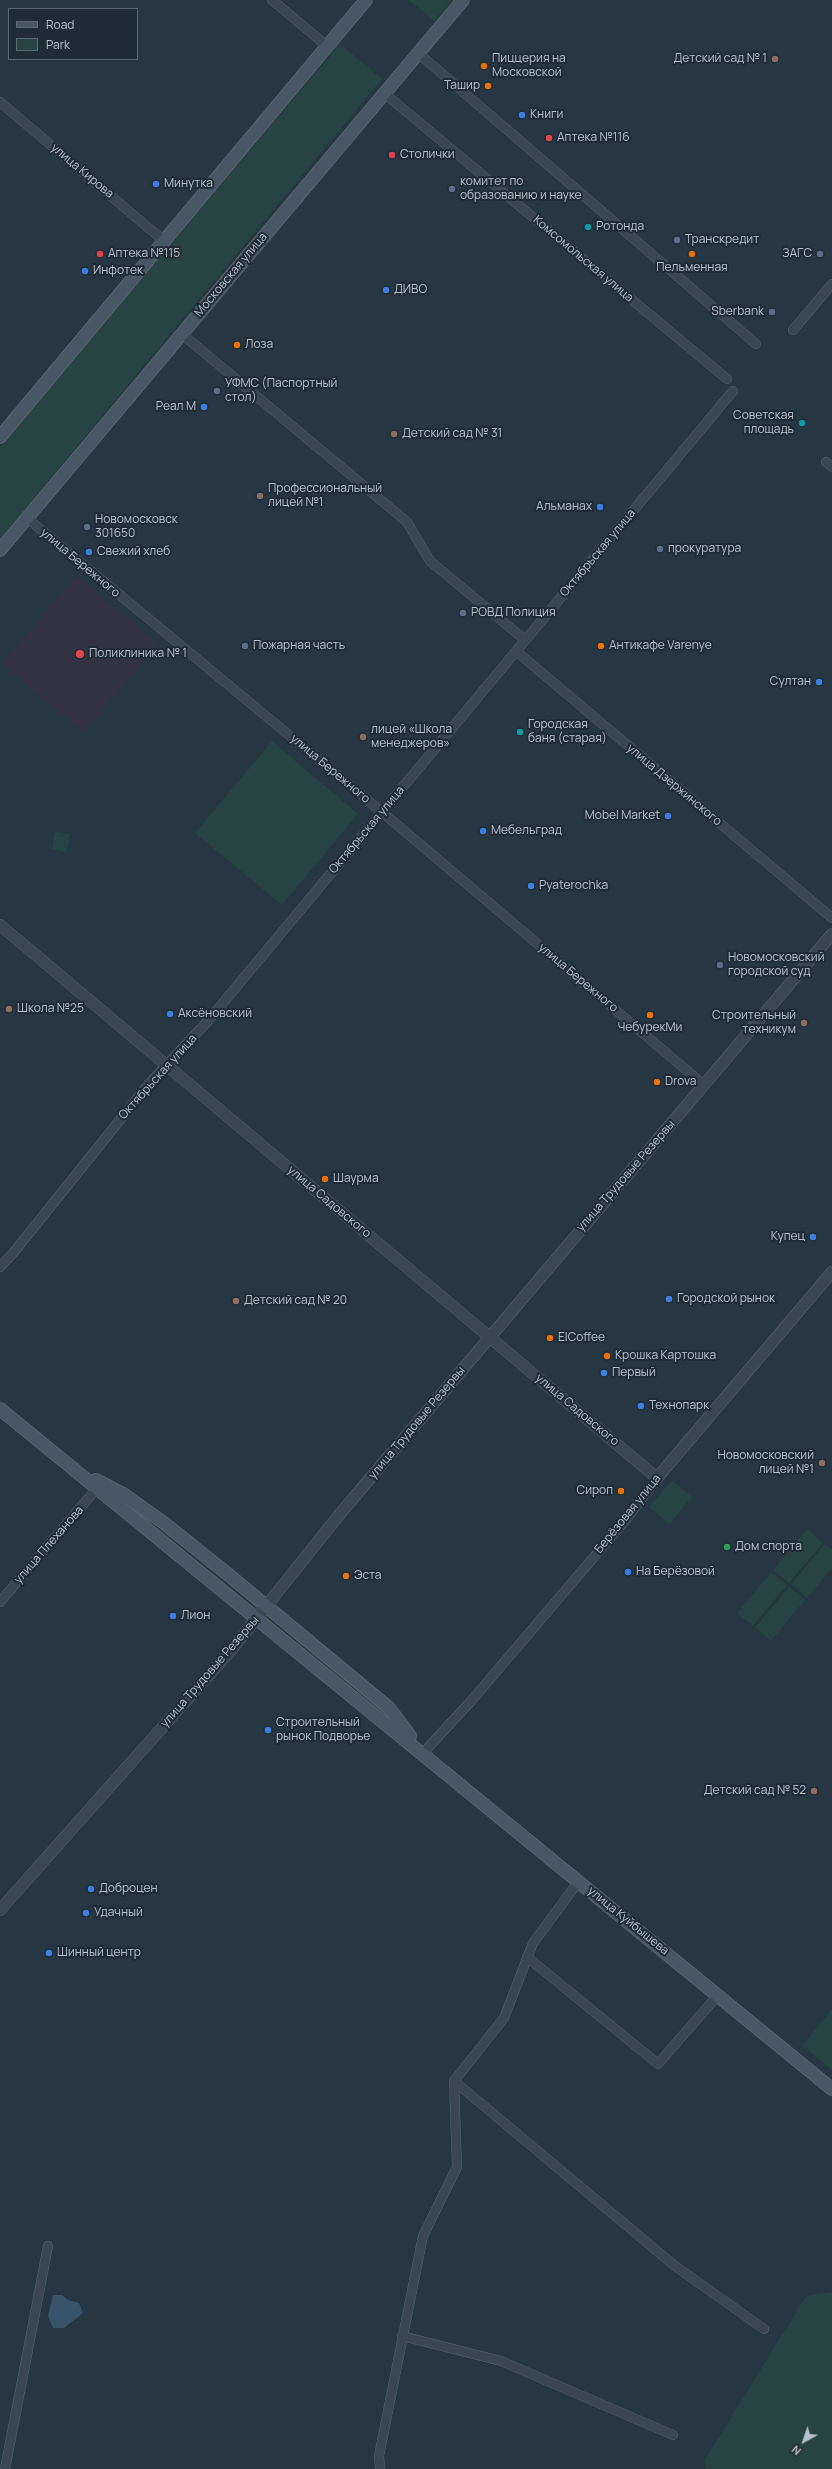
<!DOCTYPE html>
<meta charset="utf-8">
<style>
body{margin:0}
#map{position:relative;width:832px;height:2469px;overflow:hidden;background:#263642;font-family:Manrope,sans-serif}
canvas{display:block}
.legend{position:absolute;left:8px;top:8px;width:130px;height:52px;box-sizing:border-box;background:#1f2c37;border:1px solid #5c6873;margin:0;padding:5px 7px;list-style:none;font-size:12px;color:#b7c2cc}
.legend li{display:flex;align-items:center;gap:8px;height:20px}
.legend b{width:20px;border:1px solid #5c6873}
.north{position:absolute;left:784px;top:2421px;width:40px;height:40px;-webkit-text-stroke:3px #1f2c37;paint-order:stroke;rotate:220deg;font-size:11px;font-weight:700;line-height:16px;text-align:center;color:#b7c2cc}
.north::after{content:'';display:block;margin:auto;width:14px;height:18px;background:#b7c2cc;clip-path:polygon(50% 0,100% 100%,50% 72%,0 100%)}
</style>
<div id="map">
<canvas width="832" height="2469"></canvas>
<ul class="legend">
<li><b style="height:5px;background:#485765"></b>Road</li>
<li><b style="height:11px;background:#284343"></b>Park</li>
</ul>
<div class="north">N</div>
</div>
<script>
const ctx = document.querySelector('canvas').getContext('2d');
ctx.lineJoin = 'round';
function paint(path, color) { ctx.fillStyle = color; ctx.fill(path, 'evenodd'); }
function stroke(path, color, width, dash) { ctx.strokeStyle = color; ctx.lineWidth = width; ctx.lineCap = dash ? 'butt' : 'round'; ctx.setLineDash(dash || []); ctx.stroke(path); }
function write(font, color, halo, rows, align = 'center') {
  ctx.font = font + ' Manrope,sans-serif'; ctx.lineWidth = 4; ctx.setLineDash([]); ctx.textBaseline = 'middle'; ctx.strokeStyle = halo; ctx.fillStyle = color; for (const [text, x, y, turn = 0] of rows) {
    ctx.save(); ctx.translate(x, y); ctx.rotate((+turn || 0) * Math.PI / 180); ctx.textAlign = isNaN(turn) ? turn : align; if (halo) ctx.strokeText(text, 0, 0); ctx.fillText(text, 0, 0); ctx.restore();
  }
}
const medical = new Path2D(`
 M76 576 158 644 83 732 2 664Z`);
const green = new Path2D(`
 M409 0H452L434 21Z
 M340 44 382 79 0 539V447Z
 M272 741 358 814 282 905 195 833Z
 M55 832 70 834 67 852 52 849Z
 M672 1480 692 1497 669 1524 649 1507Z
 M807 1529 823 1543 789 1583 773 1570Z
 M825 1544 832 1549V1568L807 1598 791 1584Z
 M771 1572 787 1585 753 1626 737 1613Z
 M789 1587 805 1600 771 1641 755 1627Z
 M832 2009V2070L802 2046Z
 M832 2292V2469H706L704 2461 806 2296Z`);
const water = new Path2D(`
 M53 2295H62L68 2300 79 2303 83 2313 64 2328H53L48 2316Z`);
const minor = new Path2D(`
 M272 0 327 46
 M418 53 756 344
 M384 93 727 379
 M0 102 164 241
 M793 330 832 284
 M182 334 407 522 430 561 525 640
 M826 462 832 467
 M27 518 395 823 704 1085
 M516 651 832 918
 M0 1267 14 1252 148 1085 207 1022 733 391
 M0 1602 97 1488
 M423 1753 472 1700 628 1517 657 1478
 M527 1957 658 2064 718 1995
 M454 2081 675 2266 764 2329
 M402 2336 501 2361 673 2435
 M5 2469 48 2246
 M380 2469 379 2456 423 2236 457 2167 454 2081 504 2018 533 1943 579 1881`);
const tertiary = new Path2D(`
 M0 925 657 1478 832 1272
 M0 1910 232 1649 339 1515 832 934`);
const secondary = new Path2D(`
 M0 437 366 0
 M0 550 463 0
 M0 1409 832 2089
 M96 1480 123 1494 164 1523 230 1576 389 1708 410 1736`);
const markers = [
 [775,59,4,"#8d6e63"],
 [484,66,4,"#e8710a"],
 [488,86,4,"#e8710a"],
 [522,115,4,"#3f7fe0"],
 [549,138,4,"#e0444e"],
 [392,155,4,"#e0444e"],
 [156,184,4,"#3f7fe0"],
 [452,189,4,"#5c6f8a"],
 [588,227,4,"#0f9aa8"],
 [677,240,4,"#5c6f8a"],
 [100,254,4,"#e0444e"],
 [692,254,4,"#e8710a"],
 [820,254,4,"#5c6f8a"],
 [85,271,4,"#3f7fe0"],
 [386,290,4,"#3f7fe0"],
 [772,312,4,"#5c6f8a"],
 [237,345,4,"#e8710a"],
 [217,391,4,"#5c6f8a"],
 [204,407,4,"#3f7fe0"],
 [802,423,4,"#0f9aa8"],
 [394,434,4,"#8d6e63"],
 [260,496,4,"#8d6e63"],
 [600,507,4,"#3f7fe0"],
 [87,527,4,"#5c6f8a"],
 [660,549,4,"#5c6f8a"],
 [89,552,4,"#3f7fe0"],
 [463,613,4,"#5c6f8a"],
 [245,646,4,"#5c6f8a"],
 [601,646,4,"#e8710a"],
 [80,654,5,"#e0444e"],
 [819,682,4,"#3f7fe0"],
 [520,732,4,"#0f9aa8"],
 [363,737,4,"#8d6e63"],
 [668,816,4,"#3f7fe0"],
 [483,831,4,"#3f7fe0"],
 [531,886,4,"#3f7fe0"],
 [720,965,4,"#5c6f8a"],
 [9,1009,4,"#8d6e63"],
 [170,1014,4,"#3f7fe0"],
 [650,1015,4,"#e8710a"],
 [804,1023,4,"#8d6e63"],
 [657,1082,4,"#e8710a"],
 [325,1179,4,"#e8710a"],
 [813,1237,4,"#3f7fe0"],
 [669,1299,4,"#3f7fe0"],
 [236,1301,4,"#8d6e63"],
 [550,1338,4,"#e8710a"],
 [607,1356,4,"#e8710a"],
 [604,1373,4,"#3f7fe0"],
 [641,1406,4,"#3f7fe0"],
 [822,1463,4,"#8d6e63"],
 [621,1491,4,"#e8710a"],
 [727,1547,4,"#2e9e5b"],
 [628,1572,4,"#3f7fe0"],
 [346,1576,4,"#e8710a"],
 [173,1616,4,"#3f7fe0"],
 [268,1730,4,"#3f7fe0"],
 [814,1791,4,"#8d6e63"],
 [91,1889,4,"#3f7fe0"],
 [86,1913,4,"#3f7fe0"],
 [49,1953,4,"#3f7fe0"]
];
const poiNames = [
 ["Пиццерия на",492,59],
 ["Московской",492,73],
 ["Детский сад № 1",767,59,"right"],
 ["Ташир",480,86,"right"],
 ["Книги",530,115],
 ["Аптека №116",557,138],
 ["Столички",400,155],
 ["комитет по",460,182],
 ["образованию и науке",460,196],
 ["Минутка",164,184],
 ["Ротонда",596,227],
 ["Транскредит",685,240],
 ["Аптека №115",108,254],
 ["ЗАГС",812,254,"right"],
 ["Пельменная",692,268,"center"],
 ["Инфотек",93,271],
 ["ДИВО",394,290],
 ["Sberbank",764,312,"right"],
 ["Лоза",245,345],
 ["УФМС (Паспортный",225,384],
 ["стол)",225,398],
 ["Реал М",196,407,"right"],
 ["Советская",794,416,"right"],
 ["площадь",794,430,"right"],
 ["Детский сад № 31",402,434],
 ["Профессиональный",268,489],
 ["лицей №1",268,503],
 ["Альманах",592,507,"right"],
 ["Новомосковск",95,520],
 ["301650",95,534],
 ["прокуратура",668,549],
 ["Свежий хлеб",97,552],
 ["РОВД Полиция",471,613],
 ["Пожарная часть",253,646],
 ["Антикафе Varenye",609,646],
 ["Поликлиника № 1",89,654],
 ["Султан",811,682,"right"],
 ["Городская",528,725],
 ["баня (старая)",528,739],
 ["лицей «Школа",371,730],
 ["менеджеров»",371,744],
 ["Mobel Market",660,816,"right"],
 ["Мебельград",491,831],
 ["Pyaterochka",539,886],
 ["Новомосковский",728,958],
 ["городской суд",728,972],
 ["Школа №25",17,1009],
 ["Аксёновский",178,1014],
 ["Строительный",796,1016,"right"],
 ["техникум",796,1030,"right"],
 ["ЧебурекМи",650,1028,"center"],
 ["Drova",665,1082],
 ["Шаурма",333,1179],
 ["Купец",805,1237,"right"],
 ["Городской рынок",677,1299],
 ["Детский сад № 20",244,1301],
 ["ElCoffee",558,1338],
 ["Крошка Картошка",615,1356],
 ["Первый",612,1373],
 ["Технопарк",649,1406],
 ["Новомосковский",814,1456,"right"],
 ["лицей №1",814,1470,"right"],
 ["Сироп",613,1491,"right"],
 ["Дом спорта",735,1547],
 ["На Берёзовой",636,1572],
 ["Эста",354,1576],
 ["Лион",181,1616],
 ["Строительный",276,1723],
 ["рынок Подворье",276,1737],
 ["Детский сад № 52",806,1791,"right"],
 ["Доброцен",99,1889],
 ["Удачный",94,1913],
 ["Шинный центр",57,1953]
];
const streetNames = [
 ["улица Кирова",82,171,40],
 ["Комсомольская улица",583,259,40],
 ["Московская улица",231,275,-50],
 ["Октябрьская улица",598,553,-50],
 ["улица Бережного",80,563,40],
 ["улица Бережного",330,769,40],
 ["улица Дзержинского",674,785,40],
 ["Октябрьская улица",367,830,-50],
 ["улица Бережного",578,978,40],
 ["Октябрьская улица",158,1077,-48],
 ["улица Трудовые Резервы",626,1176,-49],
 ["улица Садовского",329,1202,40],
 ["улица Садовского",577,1410,40],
 ["улица Трудовые Резервы",417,1423,-50],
 ["Берёзовая улица",628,1514,-51],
 ["улица Плеханова",49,1545,-49],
 ["улица Трудовые Резервы",210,1672,-49],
 ["улица Куйбышева",628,1921,39]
];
paint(medical, '#323243');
paint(green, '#284343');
paint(water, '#39546a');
stroke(minor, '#58656f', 10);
stroke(tertiary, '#58656f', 12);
stroke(secondary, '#58656f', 14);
stroke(minor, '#3a4752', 9);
stroke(tertiary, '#3a4752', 11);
stroke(secondary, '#485765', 12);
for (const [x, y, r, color] of markers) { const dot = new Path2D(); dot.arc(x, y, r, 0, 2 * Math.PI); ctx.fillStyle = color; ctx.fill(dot); stroke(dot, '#1f2c37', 1.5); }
write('12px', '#b7c2cc', '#1f2c37', poiNames, 'left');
write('12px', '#b7c2cc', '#1f2c37', streetNames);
</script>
